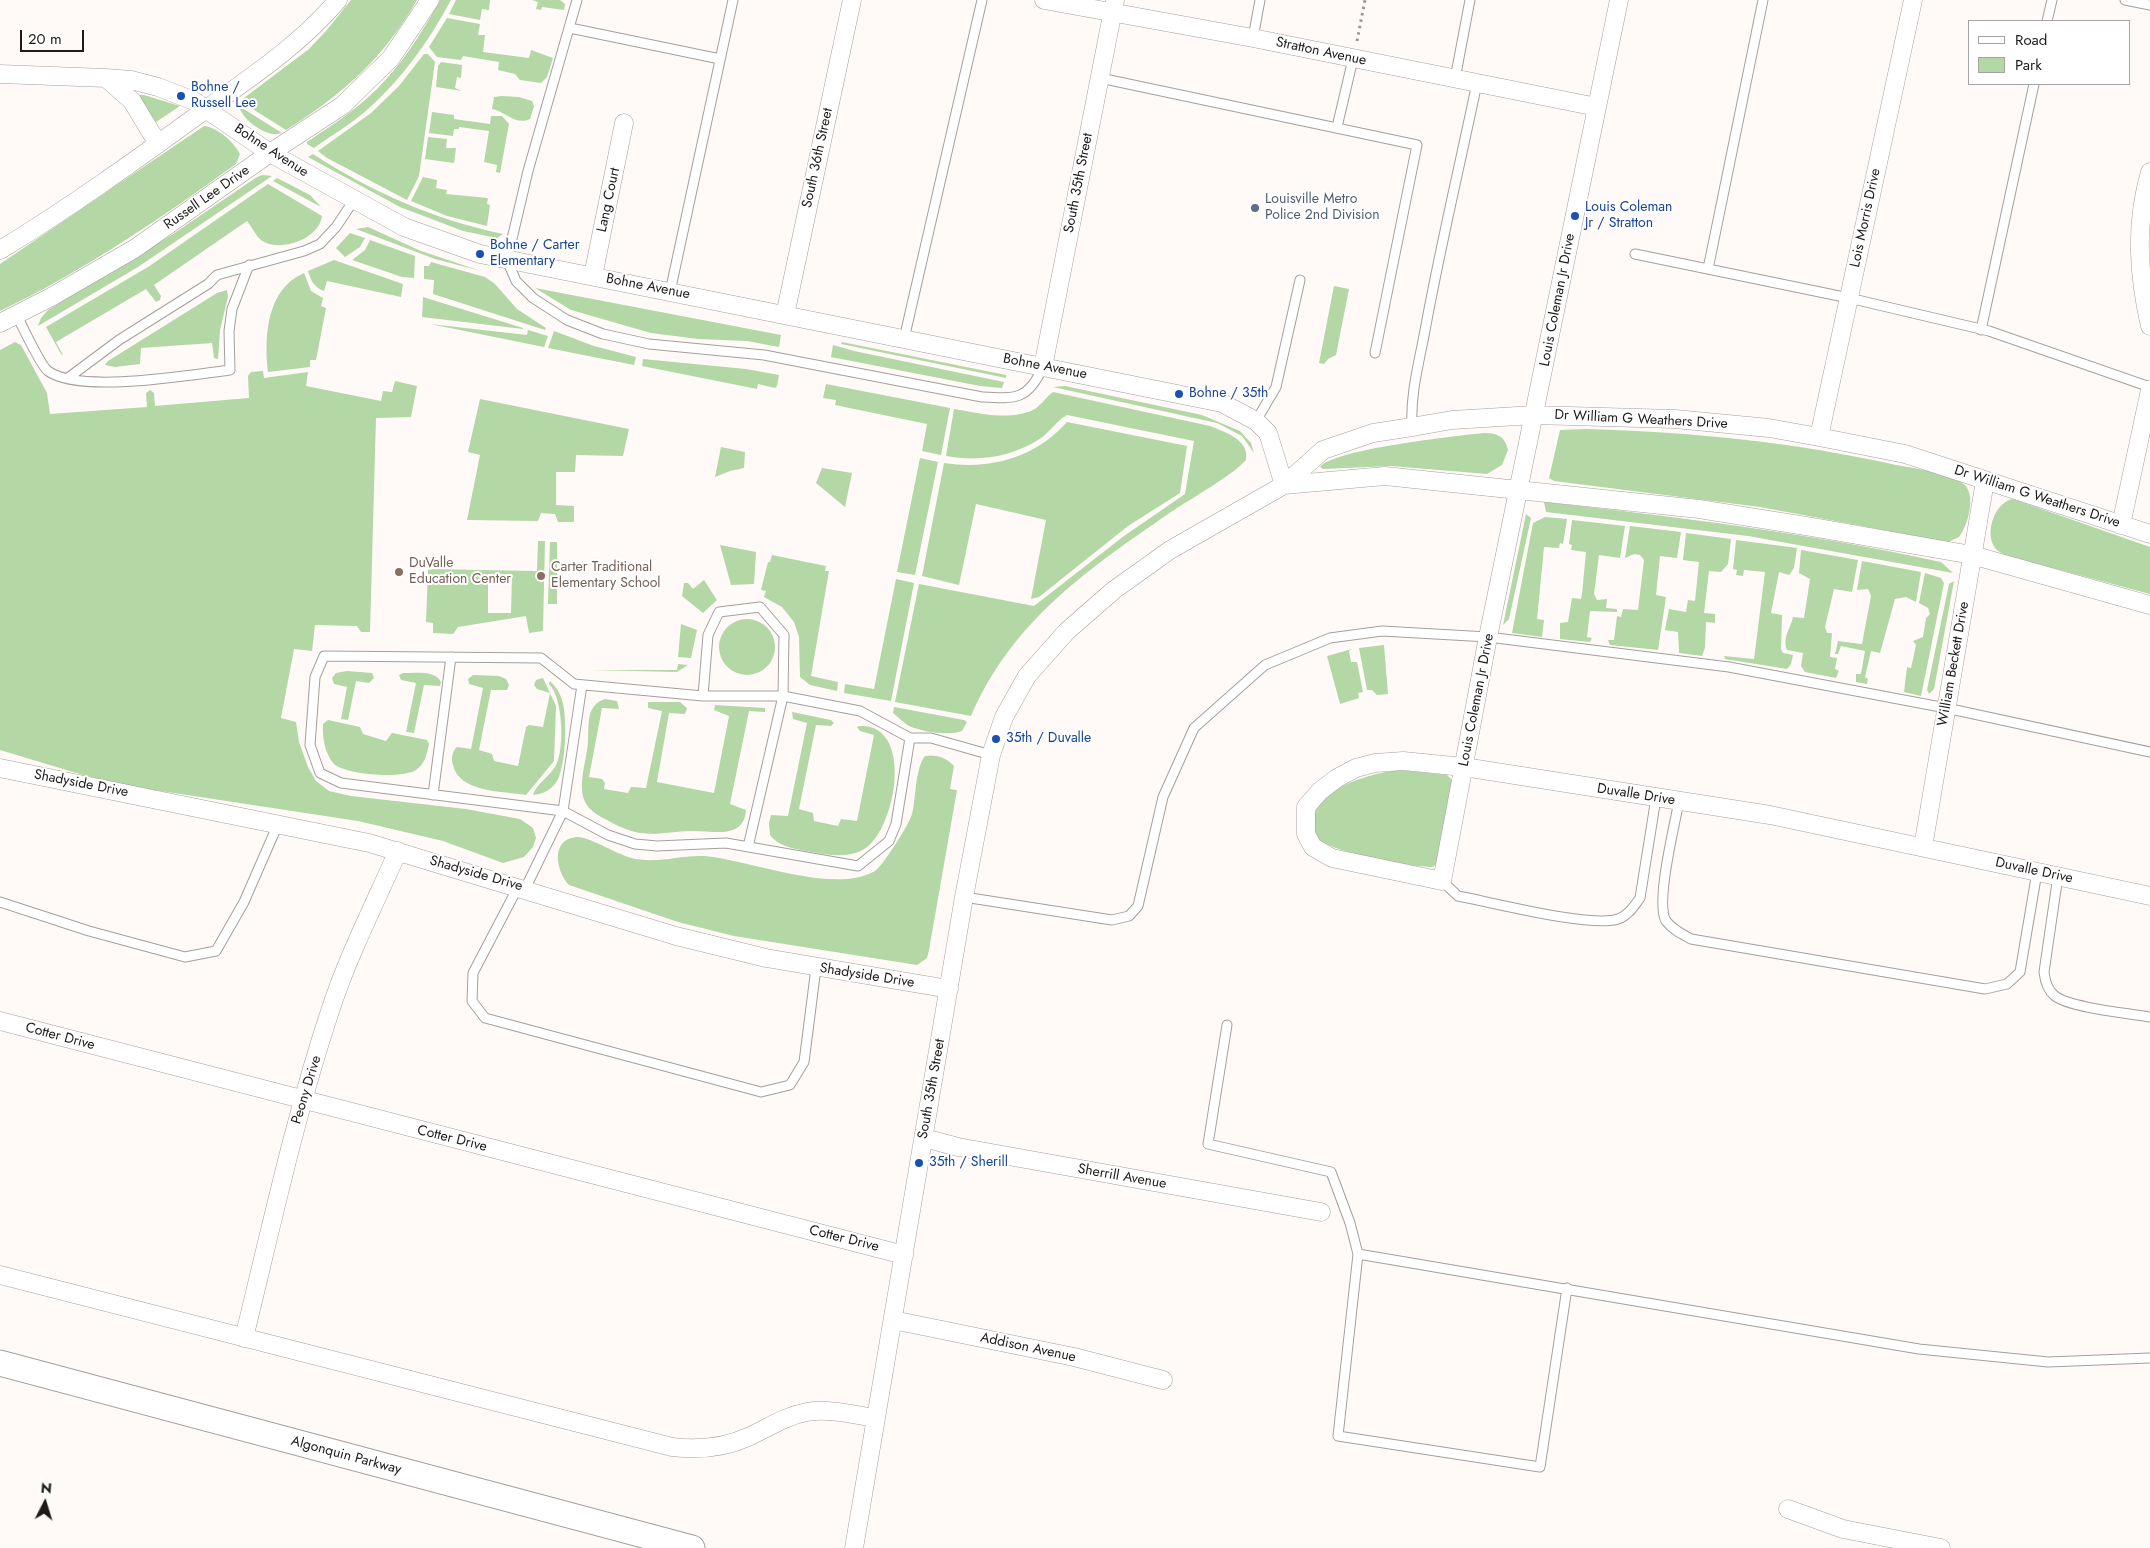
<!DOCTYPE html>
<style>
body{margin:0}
#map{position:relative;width:2150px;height:1548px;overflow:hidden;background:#fffaf8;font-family:Jost,sans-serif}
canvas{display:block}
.legend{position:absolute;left:1968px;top:20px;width:162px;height:65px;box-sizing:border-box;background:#fff;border:1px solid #a5a3a3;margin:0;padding:6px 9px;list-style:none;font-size:15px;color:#1d1a19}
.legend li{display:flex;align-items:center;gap:10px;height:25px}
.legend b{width:25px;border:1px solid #a5a3a3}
.north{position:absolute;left:20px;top:1478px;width:50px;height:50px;-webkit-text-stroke:4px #fff;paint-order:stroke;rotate:5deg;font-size:14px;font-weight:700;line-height:20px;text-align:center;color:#1d1a19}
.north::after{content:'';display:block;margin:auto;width:18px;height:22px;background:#1d1a19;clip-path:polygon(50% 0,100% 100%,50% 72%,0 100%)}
.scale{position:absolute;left:20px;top:30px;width:64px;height:22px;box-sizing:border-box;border:2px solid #1d1a19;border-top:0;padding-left:6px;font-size:15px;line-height:18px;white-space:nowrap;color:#1d1a19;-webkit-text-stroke:4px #fff;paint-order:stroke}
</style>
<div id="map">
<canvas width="2150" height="1548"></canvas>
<ul class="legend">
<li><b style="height:6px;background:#fff"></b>Road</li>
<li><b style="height:14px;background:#b3d7a5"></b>Park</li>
</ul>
<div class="north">N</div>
<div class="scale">20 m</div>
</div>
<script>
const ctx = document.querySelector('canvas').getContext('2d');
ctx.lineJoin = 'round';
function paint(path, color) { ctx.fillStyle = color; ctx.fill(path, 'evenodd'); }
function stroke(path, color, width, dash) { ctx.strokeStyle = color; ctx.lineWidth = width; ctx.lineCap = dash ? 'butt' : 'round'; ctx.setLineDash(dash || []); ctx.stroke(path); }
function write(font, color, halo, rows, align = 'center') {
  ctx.font = font + ' Jost,sans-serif'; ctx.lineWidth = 4; ctx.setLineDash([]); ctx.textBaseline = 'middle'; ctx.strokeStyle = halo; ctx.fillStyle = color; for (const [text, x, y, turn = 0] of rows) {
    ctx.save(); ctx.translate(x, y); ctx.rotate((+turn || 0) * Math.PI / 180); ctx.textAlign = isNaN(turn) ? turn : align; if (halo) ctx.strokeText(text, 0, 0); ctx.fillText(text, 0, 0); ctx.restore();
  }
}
const green = new Path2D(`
 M351 0H417C384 58 342 95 286 130L240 101 309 49 326 31Z
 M440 0H451C429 41 402 79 367 110 351 124 332 135 314 148L307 144V142C324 130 342 119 358 106 394 77 418 40 440 0Z
 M456 0H490L489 10 482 9 480 20 449 14Z
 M532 0H560L565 4 564 10 542 7 541 10 536 9 538 2Z
 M447 18 480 24 478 35H485L483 52 529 58 531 50 553 58 547 77 541 83 520 80 515 74 498 70 499 62 463 56 461 60 437 57 429 47Z
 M424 54H428L435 62 419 176 407 200 327 158 318 151 371 113 399 86Z
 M441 62 462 65 461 78 457 77 455 88 462 91 436 87 438 66Z
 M138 95H144L180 106 156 122 139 101Z
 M501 96 519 97 532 101 534 106 530 119C515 126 505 111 492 109L494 97Z
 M239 106 282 133C268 139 242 120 239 106Z
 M432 112 454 115V119L490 124 491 116H502L509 124 500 173 496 172 497 165 484 162 489 131 459 127V129H454L453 136 429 133Z
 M204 126C217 127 235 143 240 154L236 164C161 218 84 271 0 311V264Z
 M428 137 447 139 446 148H456L454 163 425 159Z
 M313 154C371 192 436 220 503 234L497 238 463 231 400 207 308 157Z
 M263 175 272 176 138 267 38 326 41 318 48 310 173 234 257 177Z
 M423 177 437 180 436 188 447 190 446 194 488 198 487 204 490 205 487 226 447 216 411 201Z
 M277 178 310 195 321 207 273 181Z
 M268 184 322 216C319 240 278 253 261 240 256 236 252 227 247 221L154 285 161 296 160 300 156 302 146 289 56 342 63 355 61 354 46 327 148 267Z
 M368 227 421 251 481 271 435 259 356 229Z
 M350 233 365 238 360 247 345 257 336 248Z
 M370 240 415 256 414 278 402 277 352 260 365 250Z
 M334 260 403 284 401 297 327 281 324 291C314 287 311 281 308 271Z
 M431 262 485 277 495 284 517 309 546 328 545 330 433 294 434 280 424 279V266H429Z
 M304 273 311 291 323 298 321 306 326 308 316 360H310V367L268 372C264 338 266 289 304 273Z
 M1334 286 1349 289 1336 355 1328 359 1324 364 1319 363Z
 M535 288 781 335 779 347 747 341 698 339 651 333 571 310Z
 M227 290 228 297 220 330 218 359 214 358 212 343 141 348 140 364 115 367 105 365 108 361 217 293Z
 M423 297 523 328V329L422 317Z
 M430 324 527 335 528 330 548 336 544 347Z
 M554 331 594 346 636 357 634 365 548 348Z
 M15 342 21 345 47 393 50 414 147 407 146 393 150 390 154 393 155 406 249 398 248 376 251 372 263 371 264 378 308 372 306 386 381 401 383 391 392 392 395 381 417 386 411 417 376 418 370 632H361L357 626 315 625 312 651 294 649 281 718 296 722 299 742 308 767 316 781 329 791 351 796 466 809 520 819 533 828 536 838 533 847 524 857 503 863 443 841 358 821 128 786 83 775 0 750V350Z
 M842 342 1006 375V378L841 344Z
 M833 345 854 351 1004 382 1002 388 980 386 831 357Z
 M643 359 746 369 779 375 777 386 775 388 758 384 757 389 642 366Z
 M826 384 950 408 941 455 922 451 927 424 835 405 836 400 823 398Z
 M1065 386 1202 415 1240 431 1251 443 1254 453 1242 436 1217 423 1053 387Z
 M1053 392 1210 426C1225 432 1250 440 1246 460 1232 476 1190 499 1171 512 1088 569 1012 621 971 716L895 702 919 584 1034 606 1124 536 1185 494 1194 441 1067 415C1057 420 1050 432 1041 438 1013 457 978 462 946 456L954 409C979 413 1009 421 1033 410 1041 406 1046 397 1053 392Z
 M480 399 629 429 623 456 576 455 575 472H556V505L574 506V522H558L555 514 541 513 538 521 467 520 480 455 468 452Z
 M1067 422 1187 446 1180 493 1128 526 1039 597 1031 599 1046 520 976 504 959 585 922 576 944 463C990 470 1035 458 1067 422Z
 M1587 429C1692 432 1793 442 1896 465 1914 468 1951 474 1965 485 1976 497 1968 525 1959 537L1948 542 1760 507 1554 481 1549 478 1560 430Z
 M1484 433C1497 433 1505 436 1508 450L1502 465 1487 474 1391 466 1323 469 1320 467C1334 449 1457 436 1484 433Z
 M721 447 745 452 744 468 730 471 715 477Z
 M920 458 938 462 915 575 897 572Z
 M822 468 852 473 845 507 816 483Z
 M2013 499 2150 547V594L2008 556C2003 554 1998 552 1995 548 1984 532 1995 502 2013 499Z
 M1544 502C1678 517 1810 533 1941 562L1953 573 1748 536 1546 512Z
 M1526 514 1531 518 1509 619 1503 625Z
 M1545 517 1567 519 1563 544 1560 543 1559 548 1544 547 1537 619 1544 620 1542 637 1512 633 1533 523Z
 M1572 520 1625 526 1620 558 1599 555 1594 594 1597 600 1607 599 1606 608 1617 609V612L1590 611 1587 637 1592 638 1590 642 1560 639V623L1568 622 1572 598 1581 599 1582 594 1586 552 1571 550 1572 545 1569 544Z
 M1630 526 1681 532 1677 558 1660 556 1656 595 1666 597 1658 650 1610 645 1608 640H1614L1617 616 1621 617 1623 609 1638 610 1644 560 1640 555 1634 554 1625 558Z
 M1686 533 1731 539 1728 564 1721 572 1709 571 1704 613 1715 614V623L1706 622 1705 648 1702 656 1679 653 1678 632 1665 630 1669 609 1686 612 1688 600 1695 601 1699 562 1683 560Z
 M1736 540 1797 548 1794 568 1789 575 1779 572 1771 613 1782 615 1781 649 1783 653 1793 655 1791 664 1787 669 1725 659 1724 656 1754 659 1765 572 1744 570 1743 576 1736 575 1737 570 1733 569Z
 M538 541H545L543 631 529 633 526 616 458 627 453 634 433 633V623L426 622 428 569 537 571ZM488 574 512 575 511 613H488Z
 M550 542H557V604H548Z
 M720 545 756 552 754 584 731 585Z
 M1801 550 1858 560 1852 592 1834 589 1825 627 1827 633H1832L1830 657 1837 658 1835 669 1839 671 1836 678 1805 672 1801 666 1803 653 1787 650C1782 637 1791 628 1793 617L1804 618 1810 579 1799 573Z
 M772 555 826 566 825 571H829L811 676 838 682 837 691 810 685 800 677 799 637 794 622 782 607 764 597 766 591 761 590 768 562H770Z
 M1862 561 1921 572 1916 602 1906 597 1895 599 1880 653 1871 651 1865 677 1868 679 1867 684 1856 682V674H1861L1865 651 1841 646 1838 654H1835L1838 641 1862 644 1871 596 1868 589 1857 590Z
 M1925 573 1941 578 1944 583 1921 696 1904 692 1907 667 1911 668 1916 645 1913 641 1923 637 1926 618 1930 614 1928 608 1919 603Z
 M896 579 914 583 891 701 844 693 845 684 874 689Z
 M704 580 717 600 703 613 682 596 684 583H688L693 589Z
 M1954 581 1934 689 1929 694 1927 690 1949 584Z
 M719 647a28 28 0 1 1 56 0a28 28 0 1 1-56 0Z
 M681 624 697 630 691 658 678 657Z
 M1384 645 1388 694 1377 695 1372 690H1367L1359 648Z
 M1352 649 1349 651 1351 662H1357L1363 692 1358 693 1359 698 1340 704 1327 656Z
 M678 664 688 665 677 672 591 670H677Z
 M347 671 372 673 374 678 369 683 356 681 348 720 341 719 347 687 334 684 332 678 336 673Z
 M403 673C415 673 436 670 441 682L440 686 424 685 414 733 406 732 416 683 401 680 399 675Z
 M473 675 499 676 506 679 509 685 507 690H491L479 750 492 754 494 761 518 766 526 727 529 725 543 727 550 693 537 689 534 685 536 680 543 678 556 706 554 761 526 795C504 791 459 793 453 765 451 759 452 751 457 747L471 749 483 688 469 684 468 679Z
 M550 681C555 686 559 691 561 697 568 713 566 763 558 779 553 789 544 794 533 795 536 784 549 777 555 767 565 751 563 697 549 684Z
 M605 699 617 701 619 709 602 708 589 777 602 779 605 783 604 789 628 793 631 787 646 788 662 711 648 708V702H680L687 708 685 714 669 713 657 782 714 793 729 716 714 710 715 705 765 708V712L749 711 730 804 746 810C744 841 710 830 690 831 651 833 642 840 605 819 597 815 589 810 585 802 577 785 587 760 588 741 589 724 586 705 605 699Z
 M894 707 964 720 967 722 962 731C948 736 923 732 909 726 904 723 898 717 893 713Z
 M792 712 831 720 834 723 831 726 816 725 799 809 813 813 814 821 838 826 841 819 857 821 874 735 860 731 857 727 859 726C916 722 896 835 861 851 845 858 828 855 812 852 797 849 780 848 770 835L769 823 771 815 788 816 807 723 793 719Z
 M328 720 360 727 363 734 386 741 392 733 427 740 429 744C427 754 425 764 416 770 402 779 346 775 334 764 325 754 322 737 323 724Z
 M925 756C936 754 947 758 954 766L950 789 957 790 929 950 927 958 917 965 734 936 678 922 569 885C556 871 550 840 576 837 590 836 618 856 636 859 659 863 681 855 704 856 751 860 834 895 875 871 882 867 910 823 912 814 916 799 915 768 925 756Z
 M1399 770 1447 775 1454 782 1437 863 1433 867C1415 868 1330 852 1319 839 1315 834 1314 828 1314 822 1313 788 1373 773 1399 770Z`);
const path = new Path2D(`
 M1357 41 1365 0`);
const lane = new Path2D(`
 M577 0 528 171 507 260 516 281 533 298 567 320 603 334 649 344 764 355 982 397C1016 399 1028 400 1043 367
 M2125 0 2150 5
 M2047 21 2052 0
 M570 28 720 59
 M1253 38 1260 0
 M1100 78 1417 145 1375 353
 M1455 79 1470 0
 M1337 127 1353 59
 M1635 254 1849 298 1989 331 2150 387
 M1708 269 1763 0
 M670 292 733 0
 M16 314C22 325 40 365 48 371 80 394 189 375 230 370L229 331 232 309 249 265
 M1981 330 2034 84
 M904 339 982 0
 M68 378 119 340 208 284 217 275 304 251 320 244 336 227 354 200
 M1256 421 1276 387 1300 280
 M1412 427C1410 393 1420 359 1426 325 1441 244 1460 164 1477 83
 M703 696 708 635 719 612 760 607 784 635 783 696 748 847
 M910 738 896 824 889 841 858 866 726 843 657 846 635 844 608 835 563 811 341 783 320 773 310 745 315 677 324 656 541 658 574 684 703 696H783L860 711 910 738H931L991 755
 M433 795 451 657
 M1679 801C1675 824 1655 903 1666 921 1673 930 1682 934 1691 939L1985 989 2007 984 2020 972 2037 872
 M2058 876 2044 972C2045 981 2047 990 2055 996 2071 1008 2128 1013 2150 1017
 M1442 881 1458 896C1491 902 1591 928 1618 919 1628 916 1634 906 1640 898L1656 798
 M518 887 473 973 472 1001 485 1018 761 1092 790 1085 804 1062 816 968
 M525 889 563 811 582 685
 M964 897 1112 920 1129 916 1138 906 1163 797 1194 728 1265 665 1330 638 1382 631 1488 637 1729 667 1946 708 2150 752
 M0 902 89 931 185 957 216 951 244 902 278 824
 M1227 1025 1208 1144 1331 1172 1350 1223 1358 1254
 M1567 1288 1540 1467 1338 1436 1358 1254 1919 1349 2048 1362 2150 1358`);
const street = new Path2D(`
 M1044 0 1253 38 1597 107
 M1619 0 1488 637 1442 881 1332 858 1313 847 1306 834V807L1320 791 1337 778 1356 768 1375 763 1403 761 1464 767 1770 815 2150 896
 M0 74 106 78 131 80 158 87 194 101 270 153 404 227 480 254 1222 403 1256 421 1268 433 1284 485
 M106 78 132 101 158 144
 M2150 172C2135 224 2138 274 2150 326
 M0 250C68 209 133 162 198 115 248 79 298 47 338 0
 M593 276 624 123
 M785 315 852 0
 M0 323 51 297 134 249 270 153 343 105 391 58 430 0
 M1043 367 1115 0
 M1819 437 1913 0
 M1284 485 1385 476 1699 509 1812 527 1972 555 2150 605
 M2121 525 2150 390
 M0 768 369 843 676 936 766 958 949 989
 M1923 847 1985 481
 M0 1021 904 1255
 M924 1138 958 1147 1321 1212
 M0 1275 672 1447C698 1450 724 1448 748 1437 768 1428 785 1416 807 1412 829 1408 854 1415 876 1418
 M893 1320 1074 1357 1163 1380
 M244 1338C271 1228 295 1116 331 1008 349 954 375 903 398 851
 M1788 1509 1843 1529 1941 1548
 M854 1548 964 897 991 755 1004 717 1027 676 1067 631 1114 590 1170 550 1284 485 1323 450 1373 433 1412 427 1452 420 1534 415 1675 419 1769 428 1819 437 1905 454 2150 534`);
const secondary = new Path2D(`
 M0 1363 692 1548`);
const markers = [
 [181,96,5,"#1a4fb4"],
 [1255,208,5,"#5c6f8a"],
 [1575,216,5,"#1a4fb4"],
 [480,254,5,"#1a4fb4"],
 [1179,394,5,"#1a4fb4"],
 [399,572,5,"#8d6e63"],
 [541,576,5,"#8d6e63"],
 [996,739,5,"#1a4fb4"],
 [919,1163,5,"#1a4fb4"]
];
const streetNames = [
 ["Stratton Avenue",1321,52,12],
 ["Bohne Avenue",271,151,33],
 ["South 36th Street",818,158,-78],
 ["South 35th Street",1079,183,-79],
 ["Russell Lee Drive",207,198,-35],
 ["Lang Court",609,200,-78],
 ["Lois Morris Drive",1866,218,-78],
 ["Bohne Avenue",648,287,11],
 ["Louis Coleman Jr Drive",1558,300,-79],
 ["Bohne Avenue",1045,367,11],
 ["Dr William G Weathers Drive",1641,420,3],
 ["Dr William G Weathers Drive",2037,497,18],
 ["William Beckett Drive",1954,664,-80],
 ["Louis Coleman Jr Drive",1477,700,-79],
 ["Shadyside Drive",81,784,11],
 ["Duvalle Drive",1636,795,9],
 ["Duvalle Drive",2034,871,12],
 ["Shadyside Drive",476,874,16],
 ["Shadyside Drive",867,976,9],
 ["Cotter Drive",60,1037,15],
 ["South 35th Street",932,1089,-80],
 ["Peony Drive",307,1090,-73],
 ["Cotter Drive",452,1139,14],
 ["Sherrill Avenue",1122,1177,10],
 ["Cotter Drive",844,1239,14],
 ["Addison Avenue",1028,1348,12],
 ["Algonquin Parkway",346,1456,15]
];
const transitNames = [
 ["Bohne /",191,88],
 ["Russell Lee",191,104],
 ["Louis Coleman",1585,208],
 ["Jr / Stratton",1585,224],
 ["Bohne / Carter",490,246],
 ["Elementary",490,262],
 ["Bohne / 35th",1189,394],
 ["35th / Duvalle",1006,739],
 ["35th / Sherill",929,1163]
];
const serviceNames = [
 ["Louisville Metro",1265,200],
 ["Police 2nd Division",1265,216]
];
const educationNames = [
 ["DuValle",409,564],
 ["Education Center",409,580],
 ["Carter Traditional",551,568],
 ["Elementary School",551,584]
];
paint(green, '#b3d7a5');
stroke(lane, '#a69f9c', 11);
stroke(street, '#a69f9c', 19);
stroke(secondary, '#a69f9c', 27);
stroke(path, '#9d9897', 3, [2.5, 4]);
stroke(lane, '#fff', 9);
stroke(street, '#fff', 18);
stroke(secondary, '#fff', 25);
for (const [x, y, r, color] of markers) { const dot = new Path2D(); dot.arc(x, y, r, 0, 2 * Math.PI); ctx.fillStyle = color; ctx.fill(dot); stroke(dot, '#fff', 2); }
write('14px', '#1d1a19', '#fff', streetNames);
write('14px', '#164399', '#fff', transitNames, 'left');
write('14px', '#4e5e75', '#fff', serviceNames, 'left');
write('14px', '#785e54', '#fff', educationNames, 'left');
</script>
